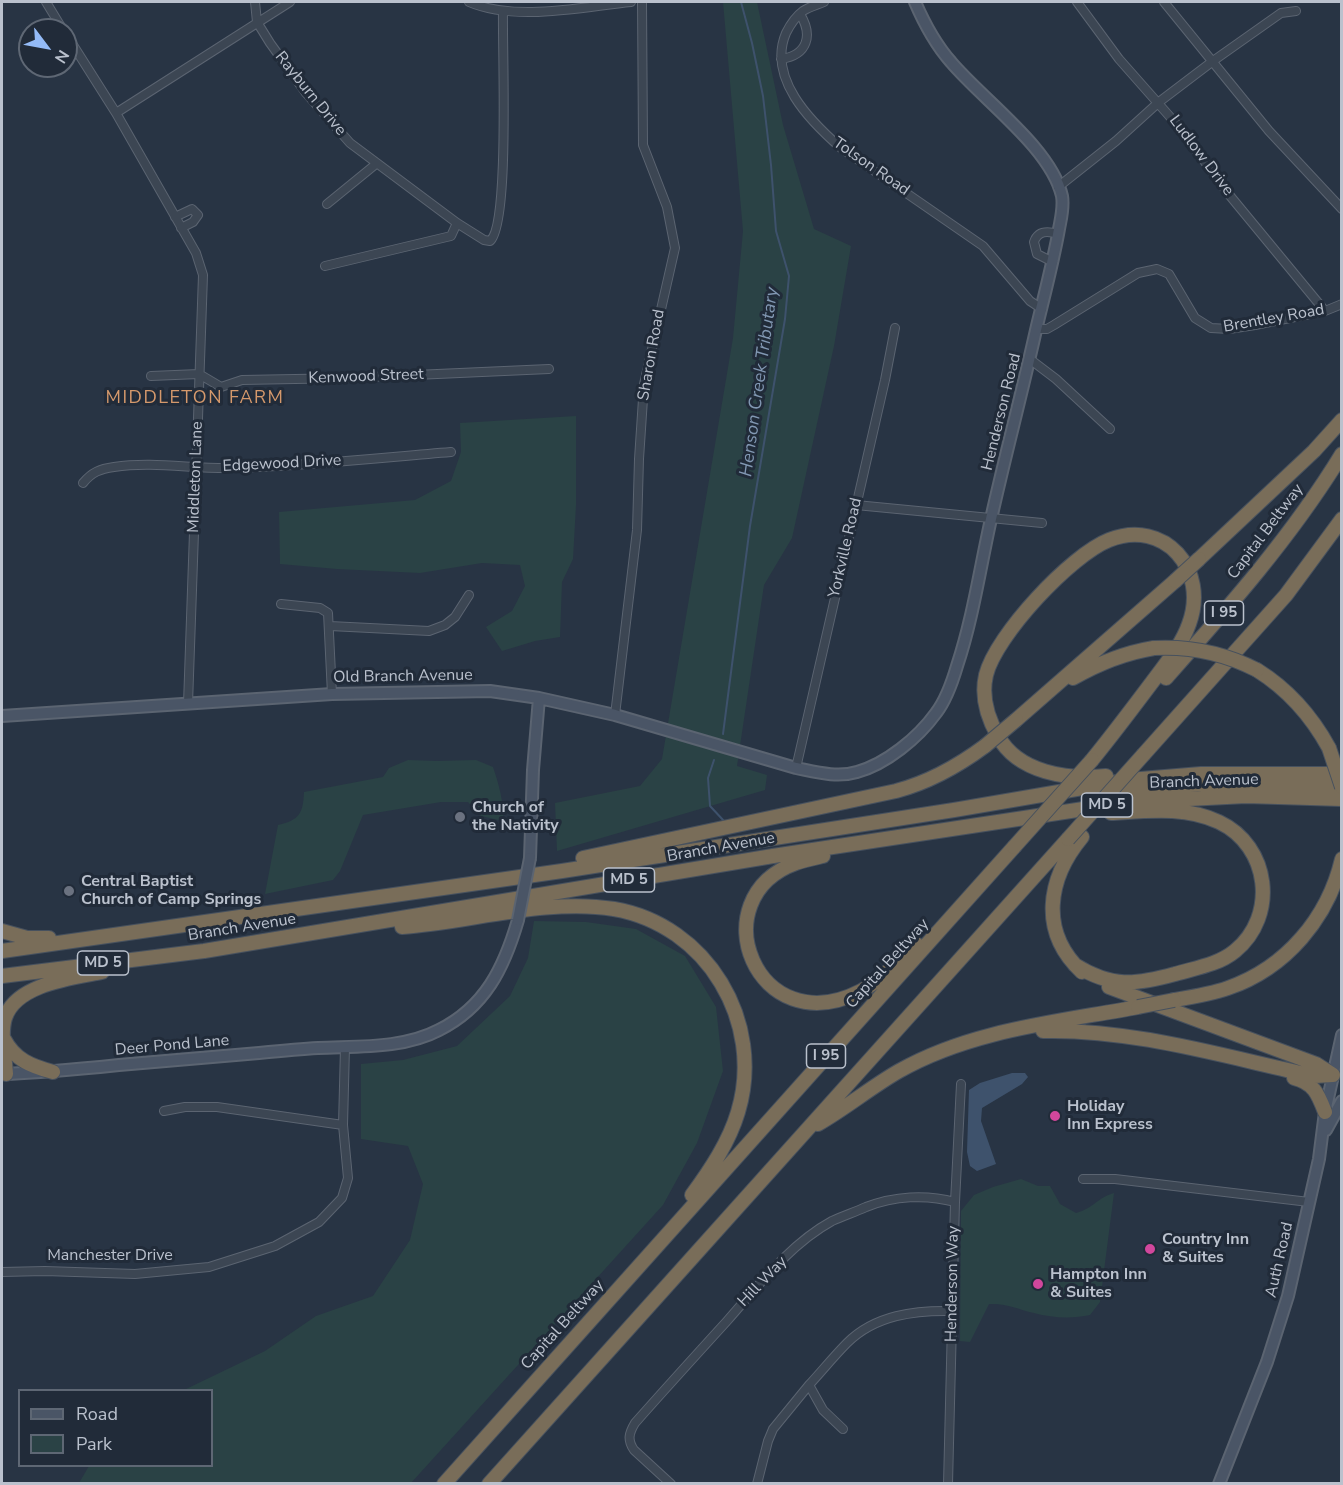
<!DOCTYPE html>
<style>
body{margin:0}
#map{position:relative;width:1343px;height:1485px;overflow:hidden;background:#283444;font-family:"Nunito Sans",sans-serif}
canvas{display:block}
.frame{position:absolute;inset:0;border:3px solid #bac1cd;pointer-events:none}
.legend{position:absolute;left:18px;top:1389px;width:195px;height:78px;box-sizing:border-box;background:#212b39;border:2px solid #5e6774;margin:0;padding:8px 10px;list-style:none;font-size:18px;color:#bac1cd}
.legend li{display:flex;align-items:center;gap:12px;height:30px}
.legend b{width:30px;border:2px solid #5e6774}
.north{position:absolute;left:18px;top:18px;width:60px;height:60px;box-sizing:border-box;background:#212b39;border:2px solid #5e6774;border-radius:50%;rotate:122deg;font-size:16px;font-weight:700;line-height:24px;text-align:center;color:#bac1cd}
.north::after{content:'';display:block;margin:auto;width:21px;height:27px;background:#94bbf7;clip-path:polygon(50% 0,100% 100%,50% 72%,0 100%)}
</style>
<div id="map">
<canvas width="1343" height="1485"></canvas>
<div class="frame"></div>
<ul class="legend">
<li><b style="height:8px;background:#4a5566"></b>Road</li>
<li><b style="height:16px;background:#2a4245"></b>Park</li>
</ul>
<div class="north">N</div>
</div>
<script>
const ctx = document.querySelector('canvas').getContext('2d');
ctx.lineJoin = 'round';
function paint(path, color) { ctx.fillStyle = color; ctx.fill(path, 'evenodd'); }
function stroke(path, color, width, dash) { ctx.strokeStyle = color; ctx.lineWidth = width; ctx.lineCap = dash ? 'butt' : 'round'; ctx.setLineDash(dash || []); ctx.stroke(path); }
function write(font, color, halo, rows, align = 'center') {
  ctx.font = font + ' "Nunito Sans",sans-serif'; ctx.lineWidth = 6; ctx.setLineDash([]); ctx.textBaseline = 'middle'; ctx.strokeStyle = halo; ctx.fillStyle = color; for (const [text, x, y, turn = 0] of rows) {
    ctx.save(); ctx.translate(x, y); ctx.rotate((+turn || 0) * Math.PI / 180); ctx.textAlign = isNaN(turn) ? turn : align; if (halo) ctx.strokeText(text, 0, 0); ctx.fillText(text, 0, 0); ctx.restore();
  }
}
const green = new Path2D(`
 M723 2H757L783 125 814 229 851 246 834 346 792 538 764 585 737 766 767 775 765 790 557 851 555 803 640 786 662 759 733 338 743 231Z
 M576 416V505L573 559 562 582 560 637 535 641 502 651 486 627 512 611 525 586 520 565 482 563 420 573 337 569 280 564 279 512 415 500 451 481 461 452 460 423Z
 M408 760 437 761 476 760 493 767C499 785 504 802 503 821L481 816 468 802H441L363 815 340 871 333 880 265 894 278 825C300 820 303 813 304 792L383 777 389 768Z
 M534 921 586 922 636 929 685 956 716 1007 723 1071 697 1143 663 1205 411 1483H79L89 1466H212V1390H184L265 1351 316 1316 373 1296 410 1240 423 1184 408 1146 361 1139V1064L403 1060 457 1046 510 996 528 958Z
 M1021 1179 1038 1186H1050L1060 1204 1076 1213C1094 1208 1097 1198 1114 1193L1100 1302 1090 1315C1072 1319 1052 1318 1034 1313 1017 1309 1007 1303 989 1304L970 1342 960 1341 961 1211 974 1195 993 1187Z`);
const water = new Path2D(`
 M1012 1073H1025L1028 1077 1022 1084 982 1108 981 1121 996 1164 977 1171 970 1166 967 1152 969 1090 980 1083Z`);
const stream = new Path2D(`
 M723 734 750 526 785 319 789 276 776 231 771 165 763 96 752 43 741 2
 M714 760 708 778 710 806 724 821`);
const street = new Path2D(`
 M46 2 63 30
 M255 2 257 22 270 43 306 93 350 143 457 223 484 240 490 241C510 225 502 45 503 11
 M469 2C516 22 581 7 631 2
 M824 2C817 5 809 7 803 11 795 17 790 25 786 33 767 78 810 121 841 148L983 246 1030 301 1042 309
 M1077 2 1119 59 1179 127 1231 197 1325 311
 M1164 2 1269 131 1342 209
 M66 34 116 113 196 253 203 275 188 704
 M781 59C808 55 813 35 800 14
 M116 113 290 2
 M1058 187 1116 141 1159 102 1213 61 1281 13 1296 11
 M327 204 376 164
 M175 217 192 209 198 215 193 222 181 228
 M1053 262 1037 254 1034 242C1038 230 1048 231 1058 234
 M325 266 451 236 457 223
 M1036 329H1047L1054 325 1138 273 1157 269 1169 274 1195 318 1211 328 1229 329 1255 325 1325 311 1342 304
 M1031 360 1056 379 1110 429
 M151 376 199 374 221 387 242 380 348 378 549 369
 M83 483C92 472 100 469 114 467 153 461 193 469 232 468 305 466 378 458 451 452
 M856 505 1042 523
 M281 604 320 608 328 613 332 694
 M330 626 429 631 445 625 455 617 469 595
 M615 715 637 530 639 459 644 384 675 248 667 207 643 145 642 2
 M796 768 885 380 895 328
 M164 1111 185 1107H217L343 1125
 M1083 1179H1115L1309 1202
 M2 1272 45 1271 135 1274 209 1267 275 1246 319 1222 342 1198 348 1178 343 1125 345 1047
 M843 1429 823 1410 809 1385C822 1371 834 1356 847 1343 875 1315 915 1310 953 1311
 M671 1484 634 1450C627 1440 629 1433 635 1423 665 1389 696 1355 727 1321 758 1286 790 1244 832 1221 843 1216 855 1212 866 1207 894 1196 926 1194 955 1202
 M757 1484 768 1441 773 1429 809 1385
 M948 1484 955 1202 961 1084`);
const secondary = new Path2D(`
 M2 716 332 694 490 691 539 698 615 715 796 768C816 772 837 778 857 772 886 764 918 738 936 713 946 700 952 683 957 666 973 618 980 568 991 519 1005 456 1022 393 1036 330 1044 296 1053 263 1059 229 1061 218 1064 207 1062 196 1051 148 983 100 951 62 936 45 924 23 915 2
 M530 858 533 770 539 698
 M2 1074C41 1073 80 1069 119 1065 166 1061 213 1057 259 1053 279 1051 299 1049 318 1048 357 1046 403 1049 439 1030 485 1007 504 968 518 920
 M1326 1130 1342 1101
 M1219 1484 1267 1362 1288 1296 1319 1159 1325 1112 1342 1035`);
const highway = new Path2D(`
 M1199 559 1314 451 1342 420
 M1257 670C1289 690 1311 715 1329 748
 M1073 678C1099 663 1124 653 1154 648
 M1166 678C1229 607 1292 536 1342 454
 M1016 720 1175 581
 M1144 754 1286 595 1342 519
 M1092 760C1114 733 1135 705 1156 677 1168 661 1182 644 1189 624 1209 570 1165 518 1109 540 1071 555 996 635 986 675 981 697 987 717 998 736 1018 773 1068 780 1106 776
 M1105 792 1200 784 1342 788
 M823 856C814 858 804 860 796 863 699 898 756 1045 861 991 882 980 899 960 916 944
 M583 858 896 791C930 782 958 766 985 746
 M402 927C470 922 547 898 614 909 707 925 765 1022 738 1112 729 1142 711 1169 692 1195
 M2 931 27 938H49
 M2 951 562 871 954 810 1129 780 1201 774H1342
 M1075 965C1112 988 1135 985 1175 974 1195 968 1218 965 1235 951 1278 916 1270 846 1219 822 1185 806 1147 811 1111 813
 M1082 972C1039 932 1047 879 1082 837
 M2 976 204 951 773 856 1130 802 1246 796 1342 799
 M1109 987 1316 1064 1333 1075
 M1174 1000C1192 997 1211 994 1228 988 1286 968 1328 918 1342 859
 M1043 1031C1135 1029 1225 1057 1314 1076L1333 1075
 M4 1039C15 1060 31 1066 53 1072
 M6 1074C5 1057 0 1034 5 1018 16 984 72 978 102 972
 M1294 1078C1314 1083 1318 1094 1325 1112
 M818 1124C846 1108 871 1087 899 1071 971 1030 1058 1022 1138 1007
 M444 1484 1014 847
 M489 1484 1068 839`);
const secondaryBridge = new Path2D(`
 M518 920 530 858`);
const highwayBridge = new Path2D(`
 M1175 581 1199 559
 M1154 648C1191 646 1224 653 1257 670
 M985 746 1016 720
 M1329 748 1342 787
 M1068 839 1144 754
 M1014 847 1092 760
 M1138 1007 1174 1000`);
const markers = [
 [460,817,6,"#6b7280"],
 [69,891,6,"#6b7280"],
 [1055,1116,6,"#d1479c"],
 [1150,1249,6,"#d1479c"],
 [1038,1284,6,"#d1479c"]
];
const shields = [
 [1224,613,39],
 [1107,805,51],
 [629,880,51],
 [103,963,51],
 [826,1056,39]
];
const shieldNames = [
 ["I 95",1224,613],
 ["MD 5",1107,805],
 ["MD 5",629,880],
 ["MD 5",103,963],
 ["I 95",826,1056]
];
const streetNames = [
 ["Rayburn Drive",310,94,51],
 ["Ludlow Drive",1201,156,53],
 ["Tolson Road",871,167,35],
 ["Brentley Road",1274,319,-10],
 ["Sharon Road",652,355,-80],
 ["Kenwood Street",366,377,-2],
 ["Henderson Road",1002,412,-76],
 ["Edgewood Drive",282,464,-3],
 ["Middleton Lane",196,477,-88],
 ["Capital Beltway",1266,532,-53],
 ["Yorkville Road",846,548,-77],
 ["Old Branch Avenue",403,677,-1],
 ["Branch Avenue",1204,782,-2],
 ["Branch Avenue",721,848,-10],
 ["Branch Avenue",242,928,-9],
 ["Capital Beltway",888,964,-48],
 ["Deer Pond Lane",172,1046,-5],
 ["Manchester Drive",110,1256],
 ["Auth Road",1280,1260,-77],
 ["Hill Way",763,1282,-46],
 ["Henderson Way",953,1284,-89],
 ["Capital Beltway",563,1325,-48]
];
const poiNames = [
 ["Church of",472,808],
 ["the Nativity",472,826],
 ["Central Baptist",81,882],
 ["Church of Camp Springs",81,900],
 ["Holiday",1067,1107],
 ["Inn Express",1067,1125],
 ["Country Inn",1162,1240],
 ["& Suites",1162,1258],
 ["Hampton Inn",1050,1275],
 ["& Suites",1050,1293]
];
const waterNames = [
 ["Henson Creek Tributary",760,382,-82]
];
const neighbourhoodNames = [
 ["MIDDLETON FARM",195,399]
];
paint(green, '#2a4245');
paint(water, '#3e526c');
stroke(stream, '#3e526c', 2);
stroke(street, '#5b6471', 10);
stroke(secondary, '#5b6471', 14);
stroke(highway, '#47515e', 16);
stroke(street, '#3c4653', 8);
stroke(secondary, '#4a5566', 10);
stroke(highway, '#796d59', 14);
stroke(secondaryBridge, '#5b6471', 14, []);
stroke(highwayBridge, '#47515e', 16, []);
stroke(secondaryBridge, '#4a5566', 10);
stroke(highwayBridge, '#796d59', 14);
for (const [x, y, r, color] of markers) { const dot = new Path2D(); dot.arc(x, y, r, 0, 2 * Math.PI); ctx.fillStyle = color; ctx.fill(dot); stroke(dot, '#212b39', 2); }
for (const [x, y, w] of shields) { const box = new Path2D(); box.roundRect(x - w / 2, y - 12, w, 24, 4.5); ctx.fillStyle = '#212b39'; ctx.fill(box); stroke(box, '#bac1cd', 1.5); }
write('bold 15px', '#bac1cd', null, shieldNames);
write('16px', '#bac1cd', '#212b39', streetNames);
write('bold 16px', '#bac1cd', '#212b39', poiNames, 'left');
write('italic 18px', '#8298b3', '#212b39', waterNames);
ctx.letterSpacing = '1.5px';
write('18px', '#d5996c', '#212b39', neighbourhoodNames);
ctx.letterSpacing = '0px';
</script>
